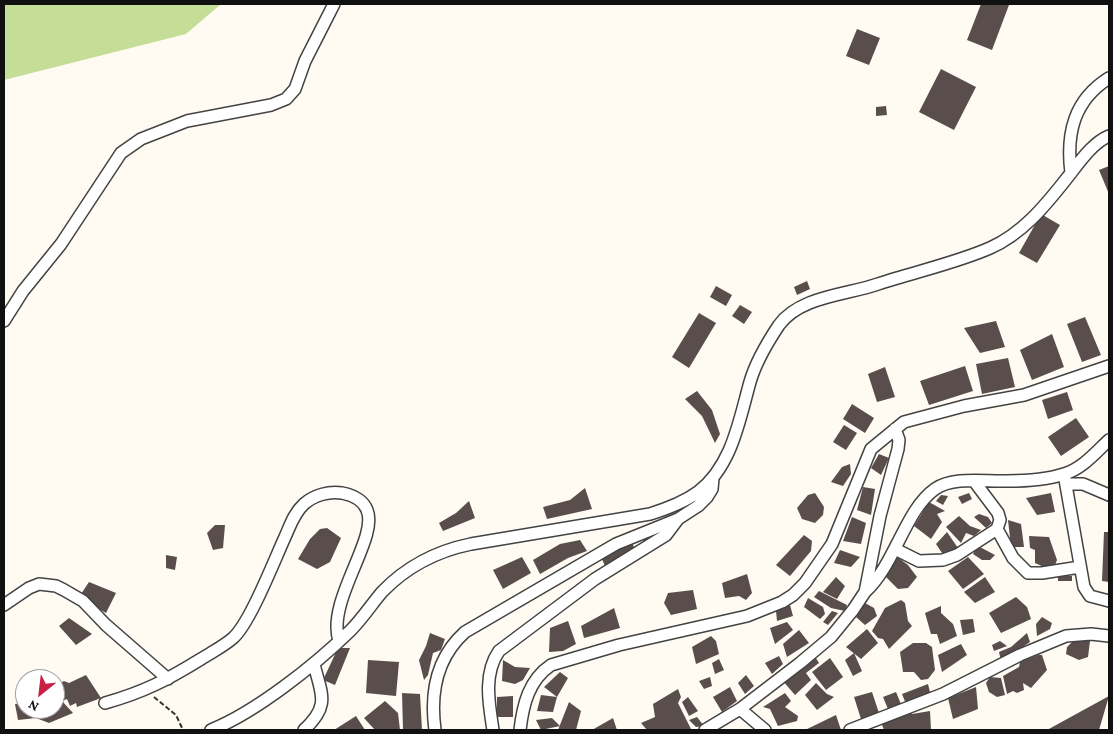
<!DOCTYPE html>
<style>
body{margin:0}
#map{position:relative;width:1113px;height:734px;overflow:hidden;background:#fffaf2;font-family:"Crimson Pro",serif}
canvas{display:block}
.frame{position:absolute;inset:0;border:5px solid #101010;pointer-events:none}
.north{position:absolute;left:15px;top:669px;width:50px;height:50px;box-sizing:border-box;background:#fff;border:1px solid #9f9f9f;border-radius:50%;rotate:209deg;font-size:14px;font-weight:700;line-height:20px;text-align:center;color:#101010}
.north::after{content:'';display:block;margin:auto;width:18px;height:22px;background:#c91f45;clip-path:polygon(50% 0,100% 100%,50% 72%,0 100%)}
</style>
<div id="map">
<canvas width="1113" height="734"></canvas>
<div class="frame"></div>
<div class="north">N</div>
</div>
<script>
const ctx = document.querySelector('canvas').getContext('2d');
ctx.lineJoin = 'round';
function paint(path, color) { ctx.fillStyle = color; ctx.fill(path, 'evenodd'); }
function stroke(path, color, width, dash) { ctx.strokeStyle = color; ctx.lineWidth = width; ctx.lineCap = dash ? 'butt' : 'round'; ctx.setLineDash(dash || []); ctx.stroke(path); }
const forest = new Path2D(`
 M4 4H221L186 34 4 80Z`);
const building = new Path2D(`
 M981 4 1009 5 992 50 967 40Z
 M857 29 880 38 869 65 846 56Z
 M941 69 976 87 954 130 919 112Z
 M886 106 887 115 876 116V107Z
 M1109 166V194L1099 170Z
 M1041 214 1060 225 1037 263 1019 253Z
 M807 281 810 289 797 295 794 287Z
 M716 286 732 295 726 306 710 297Z
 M740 305 752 312 744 324 732 316Z
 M699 313 716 323 689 368 672 357Z
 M1085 317 1101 355 1082 362 1067 324Z
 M996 321 1005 347 980 353 964 328Z
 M1052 334 1064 367 1032 380 1020 350Z
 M1008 358 1015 387 982 394 976 364Z
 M965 366 973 391 929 405 920 381Z
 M885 367 895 397 877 402 868 374Z
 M697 391 712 410 720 434 715 443 702 416 685 399Z
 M1067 392 1073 410 1048 419 1042 400Z
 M852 404 874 418 865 433 843 419Z
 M1076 418 1089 437 1061 456 1048 437Z
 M844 425 857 433 846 450 833 442Z
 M879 454 889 458 881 475 871 468Z
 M850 464 851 474 843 486 831 482 842 467Z
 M863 487 875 489 871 515 857 510Z
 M585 488 592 509 547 519 543 507 570 500Z
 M815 493 824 507 823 515 815 523 802 519 797 508 808 495Z
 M969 493 972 499 962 504 958 497Z
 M1051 493 1055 512 1037 515 1026 498Z
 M941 495 948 496 943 505 936 501Z
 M469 501 475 518 443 531 439 523 456 513Z
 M929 502 945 511 937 514 942 522 931 539 914 526Z
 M979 514 988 517 992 523 986 528 974 517Z
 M959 516 970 526 981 530 974 536 966 533 961 543 946 527Z
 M852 517 866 523 861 544 843 541Z
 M1008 520 1021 524 1024 547H1011Z
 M215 525H225L223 548 213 550 207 533Z
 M327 528 341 538 330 562 317 569 298 559 310 539 320 529Z
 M947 532 958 548 944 556 936 544Z
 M1104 532H1109V582L1102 581Z
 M804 535 812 541 811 551 790 576 776 565Z
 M1029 536 1049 537 1057 560 1055 565 1046 568 1035 563V550L1030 548Z
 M580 540 587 551 568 558 540 574 533 560 560 544Z
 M632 543 636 551 605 566 601 557Z
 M978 546 995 555 990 560H982L973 554Z
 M840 550 860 557 851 567 834 563Z
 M166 555 177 557 175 570 166 568Z
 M896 556 908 565 917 577 908 588 898 589 886 577Z
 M522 557 531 573 503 589 493 570Z
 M968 557 984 574 963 589 948 571Z
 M747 574 752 593 746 600 739 596 725 598 722 583Z
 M1058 576H1072V581H1058Z
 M836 577 845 586 837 599 823 592Z
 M985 577 995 592 975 603 964 592Z
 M89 582 116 593 106 613 79 597Z
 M693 590 697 609 671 615 664 603 668 593Z
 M819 591 847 605 845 611 831 608 814 597Z
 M1016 597 1027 607 1031 619 1001 633 989 613Z
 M808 598 823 607 825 614 820 619 804 607Z
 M901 600 905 603 908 621 912 626 889 649 883 639 878 638 872 631 885 608Z
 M865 603 874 608 877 616 865 625 856 617Z
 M790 605 793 616 777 621 776 611Z
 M941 606V613L953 624 957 636 940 644 937 634H931L925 613Z
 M614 608 620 628 584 638 581 626Z
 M832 611 838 613 828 625 823 622Z
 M1042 617 1052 623 1050 629 1037 636 1036 624Z
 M69 618 92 634 76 645 59 626Z
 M973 619 975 632 963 635 960 620Z
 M568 621 576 644 563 651 549 652 550 628Z
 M787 622 793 630 775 644 770 628Z
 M867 629 878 643 861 659 846 647Z
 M799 630 809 643 787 657 783 644Z
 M430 633 445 639 441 650 433 653 428 675 424 680 419 660 426 646Z
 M1027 633 1030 642 1001 661 999 652 1011 647Z
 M711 636 716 641 719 654 696 664 692 647Z
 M1074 640 1090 641 1088 657 1079 660 1066 654 1067 647Z
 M1000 641 1007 646 994 651 992 645Z
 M913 643H926L932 647 935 670 928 679 921 680 914 672H903L900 652Z
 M961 644 967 655 942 672 938 655Z
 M338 648H350L335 685 323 680Z
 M854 653 862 671 853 676 845 660Z
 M814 655 819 663 806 673 811 680 795 695 782 680Z
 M1038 655H1042L1047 670 1031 688 1023 683 1024 690 1017 693 1013 691 1007 694 1003 676 1019 667 1020 662Z
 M779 656 783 664 772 674 765 663Z
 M830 658 843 677 826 690 812 672Z
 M719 659 724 670 715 674 712 663Z
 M368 660 399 662 396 696 366 693Z
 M503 660 515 667 530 668 523 680 515 684 502 681Z
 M560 672 568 678 557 697 544 687Z
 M86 675 101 698 77 707 76 703 70 706 67 699 62 701 55 686 64 681 69 683Z
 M746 675 754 686 745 694 738 683Z
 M710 677 712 686 704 689 699 681Z
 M990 677 1001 678 1005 695 997 697 989 692 986 683Z
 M816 683 827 694 834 697 817 710 805 695Z
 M928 684 931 696 906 704 902 694Z
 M730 687 737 701 722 712 713 697Z
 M976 687 978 709 953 719 948 698Z
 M678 689 681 697 678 703 691 729 647 730 641 723 655 717 653 704Z
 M872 692 879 713 861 719 854 697Z
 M896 692 901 704 888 709 883 697Z
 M402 693 420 694 422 730H403Z
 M785 693 791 701 785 707 798 716 797 721 778 726 770 709 763 707Z
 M541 695 557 697 553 712 537 711Z
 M513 696V717H497V697Z
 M1109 696 1099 730H1047Z
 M688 697 698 711 689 716 682 702Z
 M55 701H62L73 713 49 723 36 718 38 709H55Z
 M385 701 398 713 400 730H375L364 718Z
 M569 702 581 711 576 730H558Z
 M25 703V709H33L36 718 18 720 15 704Z
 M908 709 912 714 930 711 931 730H884L881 722Z
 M836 715 841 730H805Z
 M356 716 365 730H334Z
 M697 717 704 726 696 727 689 720Z
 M552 718 560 726 541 730 536 720Z
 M613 718 617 730H592Z`);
const path = new Path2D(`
 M154 697 176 715 183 730`);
const minor = new Path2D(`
 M1071 173C1066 133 1074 100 1109 78
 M4 321 23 291 61 244 121 153 141 139 187 121 271 105 286 99 295 89 305 61 334 4
 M1064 474 1084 587 1090 596 1109 601
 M1066 484H1083L1109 495
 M997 529 1013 558 1028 573H1042L1080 567
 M895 549 919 561 943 560 957 555 997 529 1000 520 998 513 974 481
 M865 592C895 565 905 510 935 489 954 476 985 482 1007 481 1025 481 1046 480 1064 474 1082 469 1096 452 1109 440
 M4 605 29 588 39 584 56 586 64 590 83 601 106 625 168 679
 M105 703C144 692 167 680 201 659 212 652 224 646 233 638 250 623 274 561 285 537 290 526 294 513 304 504 314 495 329 491 342 493 352 495 363 500 367 510 379 538 326 601 339 641
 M740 709 765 730
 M211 730C256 712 315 665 350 631 362 619 371 605 382 592 406 567 437 551 471 544L650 514C666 509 683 503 698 492 732 466 739 421 750 382 756 361 767 343 779 325 800 296 847 295 878 284 914 272 956 263 990 248 1022 234 1045 206 1067 178 1079 163 1092 143 1109 136
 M304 730C331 705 321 694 314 664
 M435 730C430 693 436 658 465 632L616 544 678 519 698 506 707 497 712 489 713 478
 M493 730C489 704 483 674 499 651L595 579 666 535 678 519
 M520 730C523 704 529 680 551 665L619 645 747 616 782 602 793 595 805 583 832 544 871 449 904 422 964 406 1024 395 1109 366
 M705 730 740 709 800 663 831 637 853 610 865 592 880 516 898 449 899 440 895 429
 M850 730 943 694 1020 655 1066 636 1091 634 1109 636`);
paint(forest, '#c4de97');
paint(building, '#594e4b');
stroke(minor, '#434343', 14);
stroke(path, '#323232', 2, [5, 2.5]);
stroke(minor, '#fff', 11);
</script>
